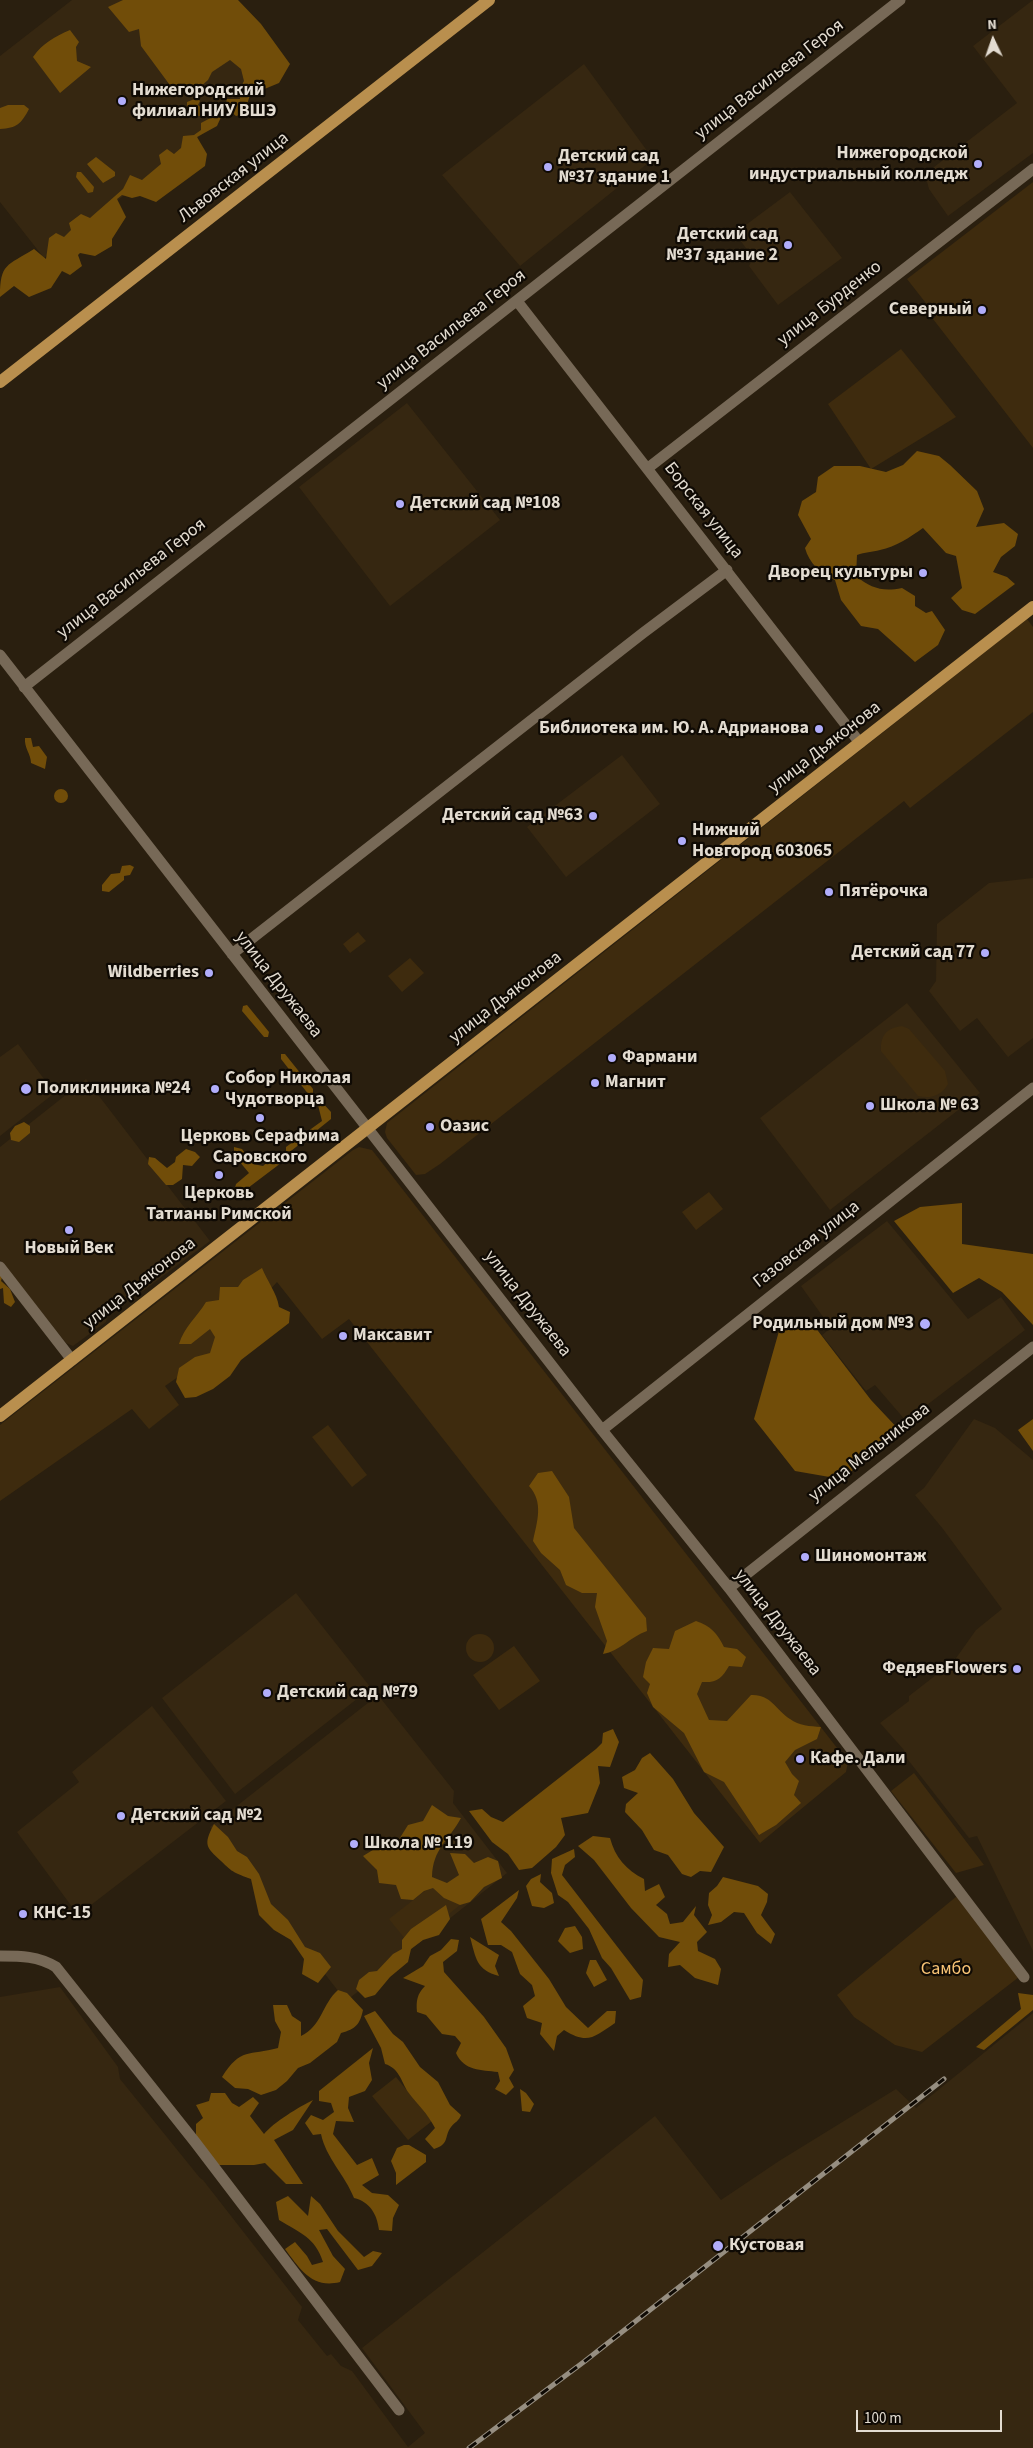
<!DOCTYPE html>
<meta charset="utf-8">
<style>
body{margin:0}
#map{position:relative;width:1033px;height:2448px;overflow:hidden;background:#2a1f0f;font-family:"Source Sans 3",sans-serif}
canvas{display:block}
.north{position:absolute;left:968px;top:15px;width:50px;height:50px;-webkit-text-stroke:4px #0f0a04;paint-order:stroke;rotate:357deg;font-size:14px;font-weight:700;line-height:20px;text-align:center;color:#e3dcd1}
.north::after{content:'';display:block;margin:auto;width:18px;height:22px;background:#e3dcd1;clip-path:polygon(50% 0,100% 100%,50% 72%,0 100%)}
.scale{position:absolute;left:856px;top:2410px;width:146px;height:22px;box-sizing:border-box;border:2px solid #e3dcd1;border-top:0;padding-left:6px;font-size:15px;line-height:18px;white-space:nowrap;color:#e3dcd1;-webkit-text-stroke:4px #0f0a04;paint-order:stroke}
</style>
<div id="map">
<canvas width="1033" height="2448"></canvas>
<div class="north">N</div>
<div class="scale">100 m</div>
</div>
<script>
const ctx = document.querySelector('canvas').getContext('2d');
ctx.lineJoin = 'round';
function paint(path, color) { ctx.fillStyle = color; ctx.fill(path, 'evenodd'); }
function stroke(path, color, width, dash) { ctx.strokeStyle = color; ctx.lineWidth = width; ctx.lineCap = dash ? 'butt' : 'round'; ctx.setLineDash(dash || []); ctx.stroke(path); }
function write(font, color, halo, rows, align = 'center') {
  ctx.font = font + ' "Source Sans 3",sans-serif'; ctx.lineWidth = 4.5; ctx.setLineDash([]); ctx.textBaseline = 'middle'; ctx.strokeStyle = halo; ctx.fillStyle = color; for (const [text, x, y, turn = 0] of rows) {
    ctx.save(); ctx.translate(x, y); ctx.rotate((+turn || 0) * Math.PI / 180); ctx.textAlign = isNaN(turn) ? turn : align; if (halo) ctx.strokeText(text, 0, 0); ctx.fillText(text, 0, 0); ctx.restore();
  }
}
const built = new Path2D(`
 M72 0H236L288 67 44 258 0 202V56Z
 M1033 0V153L948 216 929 189 925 174 1017 103 973 46Z
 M584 64 653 159 520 266 442 175Z
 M790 192 842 258 778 305 749 266 753 258 735 233Z
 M407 403 500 520 390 606 299 487Z
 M622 755 660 804 566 877 527 827Z
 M1033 878V1038L1008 1057 977 1018 960 1031 929 991 936 981 937 924 989 883Z
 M907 1003 980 1093 830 1210 760 1118Z
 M18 1044 53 1091 52 1095 0 1136V1057Z
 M86 1079 210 1241 143 1291 136 1292 108 1314 106 1322 73 1346 66 1343 0 1260V1147Z
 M887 1221 968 1319 1001 1297 1025 1330 906 1421 875 1385 866 1391 822 1335 831 1328 801 1286Z
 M974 1419 995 1428 1033 1460V1951L977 1836 969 1838 905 1756 904 1750 880 1723 909 1701V1696L954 1661 976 1630 1002 1609 943 1529 915 1495 924 1488Z
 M296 1593 371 1688 235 1794 162 1698Z
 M378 1695 454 1791 453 1803 507 1873 346 2001 210 1827Z
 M152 1706 226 1801 78 1915 17 1832 79 1782 72 1772Z
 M60 1987 118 2067 120 2079 200 2178 203 2180 302 2307 298 2320 327 2356 331 2354 341 2366 352 2371 408 2447 425 2433 362 2348 655 2116 721 2200 779 2161 896 2089 916 2108 1033 2013V2448H0V1997Z`);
const green = new Path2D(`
 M1033 182V448L933 319 936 316 907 279Z
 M901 349 956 417 871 469 828 404Z
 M1027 619 1033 627V712L910 808 904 801 440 1164 425 1174 416 1175 387 1138 385 1132 387 1123Z
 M358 932 366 941 350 953 343 944Z
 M410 958 424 973 402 992 388 976Z
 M902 1026 909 1029 945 1071 948 1084C941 1096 931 1099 918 1096L881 1051C880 1035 887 1028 902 1026Z
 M359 1147 372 1150 848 1762 846 1772 760 1843 349 1319 322 1339 277 1282 211 1354 165 1386 179 1405 149 1429 132 1409 0 1501V1425L353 1150Z
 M709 1192 723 1209 696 1230 682 1212Z
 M328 1425 367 1475 352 1487 312 1437Z
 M466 1648a14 14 0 1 1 28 0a14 14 0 1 1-28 0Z
 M514 1646 540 1681 499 1710 473 1675Z
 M914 1773 984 1865 956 1873 891 1791Z
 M439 1880 460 1905 410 1945 389 1919Z
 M957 1896 1019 1977 922 2052 895 2045 854 2017 837 1995Z
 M396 2077 432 2121 408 2140 372 2096Z`);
const forest = new Path2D(`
 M123 0H238L261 24 290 64 279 83 250 95 244 114 236 116 225 107 227 99H240L239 90 244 81 241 69 230 60 212 72 208 80 198 89 175 92 141 46 139 29 129 32 108 7Z
 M70 30 79 42 76 47 77 61 91 67 60 93 33 57C43 43 54 37 70 30Z
 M197 98 200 101 198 105 205 111V116H194L187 108V102Z
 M8 105H24L29 109C21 124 17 128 0 129V108Z
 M216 115 221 117 217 126 197 137 207 154 205 166 156 202 140 196 132 198 122 195 117 199 126 217 112 239V246L95 256 80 253 78 255 82 266 70 275 62 271 51 288 29 297 14 286 0 297C0 263 7 266 34 249L46 259 49 238 56 233 64 237 71 230 69 223 81 214 90 218 123 189 130 175 142 180 161 164 159 155 167 149 174 154 181 148 183 136 194 135 201 130V123Z
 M96 157 115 172V176L103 183 87 164Z
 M77 172H81L94 187 93 192 88 193 76 177Z
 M917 451 939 456 950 465 977 491 984 509 976 527 1004 523 1018 534 1015 546 1001 557 993 572 1007 577 1015 584 975 614 962 610 951 598 962 588 956 556 946 553 923 528C910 537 896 547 880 550 872 552 865 552 857 555L856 576C871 588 882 592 902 588L915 596V606L926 613 932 611 945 630 938 645 915 662 878 629 861 626 841 600 835 580C821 574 809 563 805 548L811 539 798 515 802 501 816 492 818 477 834 466H860L886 472 903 465Z
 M25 738H31L33 747 39 746 47 757 45 769 31 763C31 754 24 748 25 738Z
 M54 796a7 7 0 1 1 14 0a7 7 0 1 1-14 0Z
 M130 865 134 867 130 875 124 876V880L109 892 102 891V885L111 874 120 873 122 866Z
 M247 1005 269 1032 268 1037H264L242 1011 243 1006Z
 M281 1054H285L313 1089V1094L309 1095 281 1059Z
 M320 1100 331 1112V1119L291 1151 286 1152V1147L322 1121 317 1101Z
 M24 1122 30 1126V1133L19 1142 11 1140 10 1133 15 1126Z
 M234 1147 242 1149 253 1164 263 1166 273 1157H279L281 1163 240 1194 234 1192 236 1184 249 1173 234 1155Z
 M186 1149 195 1152 200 1157 192 1166 183 1165 182 1179 173 1185H166L148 1164 149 1157 155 1158 167 1168 175 1162 176 1157Z
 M962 1203V1244L1033 1254V1325L1002 1292 979 1278 953 1293 894 1221 920 1207Z
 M262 1268C267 1281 277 1293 279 1307L290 1312 289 1323 241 1360 230 1376 213 1389 196 1397 185 1398 176 1382 179 1368 195 1357 210 1353 215 1337 210 1329 191 1344H179C184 1327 197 1317 206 1302L219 1300 220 1287H238L243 1280Z
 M0 1270 3 1274 1 1281 10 1289 15 1302 11 1307 4 1303 3 1288 0 1289Z
 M815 1327 871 1400 902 1433 841 1479 795 1471 754 1419 779 1331Z
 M1033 1419V1451L1018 1430Z
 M552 1471 569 1497 574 1528 646 1618 647 1631C630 1637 620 1651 603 1654L607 1641 595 1607 597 1593H582L566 1585 560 1570 541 1553 533 1541C537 1522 544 1502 529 1486L538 1473Z
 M696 1621C711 1626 717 1633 724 1647L737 1649 746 1657 742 1667 729 1666C722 1678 717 1683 702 1682L697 1694 709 1720 727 1721 751 1695C771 1694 775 1709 790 1719 799 1726 810 1726 821 1727L817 1739 795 1750 785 1762 792 1774 799 1781 794 1795 801 1803 776 1825 759 1835 724 1782 704 1772 684 1733 653 1707 647 1693 650 1684 643 1677 646 1662 653 1648 669 1649 675 1631Z
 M613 1729 619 1742 610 1767 598 1766 600 1783 588 1813 561 1818 565 1835 556 1847 532 1868 519 1870 508 1854 492 1842 469 1811 482 1809 491 1817 503 1822 596 1749 602 1743 603 1733Z
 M650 1753 673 1779 694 1813 724 1847 711 1872 700 1871 691 1877 682 1874 668 1855 654 1850 642 1830 625 1812 626 1804 638 1793 624 1788 622 1777 635 1770 642 1758Z
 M432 1805 448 1816 461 1818C448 1842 433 1848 432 1877L447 1883 459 1875 450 1853 465 1854 474 1863 488 1857 498 1861 502 1878 484 1887 470 1902 460 1905 444 1898 433 1888 424 1891 413 1900 401 1899 396 1885 379 1883 377 1870 363 1856 381 1845 398 1841 408 1825 423 1821Z
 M214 1824 228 1837 237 1851 247 1857 259 1874 271 1904 288 1920 305 1947 320 1953 331 1967 318 1983 302 1974 304 1959 291 1940 274 1930 259 1915 251 1879C235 1873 233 1873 221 1861 206 1847 203 1845 214 1824Z
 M593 1836 610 1838C615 1857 626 1870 644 1879L645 1891 659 1884 665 1897 656 1905 667 1914 670 1924 683 1922 696 1906 694 1915 707 1932 697 1942 698 1951 715 1959 721 1969 718 1985 695 1978 680 1965 668 1967 669 1954 680 1942 659 1937 631 1908 594 1860 578 1846Z
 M574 1849 575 1857 565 1865 562 1875 643 1980 641 1997 630 2000 611 1968 602 1958 589 1929 568 1902 558 1895 551 1873 552 1859Z
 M541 1874 540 1882 552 1893 554 1903 544 1908 532 1906 526 1886 531 1879Z
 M723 1877 758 1886 768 1894 767 1902 761 1915 775 1934 771 1944 757 1933 744 1913 734 1912 721 1922 708 1925 712 1915 708 1905 709 1893 717 1886Z
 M519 1890 517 1898 501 1922 511 1931 549 1979 566 2007 588 2028 607 2011H616L615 2023C594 2037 588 2045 564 2030L557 2036 554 2051 540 2034 542 2023 527 2018 523 2006 535 1996 532 1985 520 1974 512 1952 501 1945H488L481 1919Z
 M446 1905 450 1919 439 1935 423 1940 411 1949 408 1962 390 1977 375 1995 365 1998 356 1989 359 1980 369 1972 377 1971 393 1954 402 1949V1940L411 1929Z
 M575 1926 582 1937 583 1949 570 1953 558 1941 565 1928Z
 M470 1937 499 1955 495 1966 499 1976C476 1970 476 1958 470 1937Z
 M451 1939 459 1940 457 1951 443 1962 444 1972 484 2017 506 2048 514 2070 509 2078 514 2087 506 2095 495 2089 500 2081 498 2072C481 2070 464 2071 456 2053L461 2043 455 2036 442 2034 426 2015 417 2012C416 2001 417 1994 425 1986L403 1978 423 1966 430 1956 441 1950Z
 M590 1960H596L607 1980 594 1987 586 1973Z
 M338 1990 347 1993 363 2010C360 2024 356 2029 341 2033L337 2042 310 2063 298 2068 287 2081 276 2090 261 2095 248 2089 235 2088 222 2077C241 2047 249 2056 278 2048L281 2032 275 2021 273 2005H287L292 2016 301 2022V2036C322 2026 322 2004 338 1990Z
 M1018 1993 1033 1995V2010L984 2050 976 2047 1021 2009Z
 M375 2011 393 2034 403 2042 420 2067 438 2082 450 2105 461 2115C459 2121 455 2122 451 2127 444 2136 450 2144 434 2149L425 2139 435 2128C428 2114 417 2104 408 2092 401 2081 399 2068 385 2064L381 2048 364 2016Z
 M373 2048 369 2063 372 2080 365 2091 349 2097 348 2108 354 2122 336 2121 333 2134 357 2165 372 2158 379 2175 362 2185 372 2193 388 2195 399 2205 393 2218 392 2231 379 2230C377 2214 370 2202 354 2198 345 2175 326 2158 321 2134L313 2135 305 2123 311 2115 323 2120 334 2112 331 2103 319 2101V2091Z
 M520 2089 526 2093 534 2104 530 2112 522 2111Z
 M211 2093H225L232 2103 239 2107 253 2097 259 2103 250 2116 264 2134C274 2122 299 2107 313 2100L293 2130 274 2140 303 2184H286L265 2163 254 2165H213L196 2135V2124L203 2118 196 2105 209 2101Z
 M404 2145H409L426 2155V2162L396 2185V2173L391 2161 397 2148Z
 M288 2196 308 2216 311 2196 320 2204 338 2231 364 2257 373 2251 382 2253 372 2266 358 2270 327 2229 319 2230 333 2256 345 2269 340 2282C312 2289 300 2269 285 2249L295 2242 307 2256 312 2265 323 2262C315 2237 300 2233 279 2220L276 2202Z`);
const minor = new Path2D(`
 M517 301 860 743
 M648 468 1033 169
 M0 655 602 1430 729 1588 1024 1977
 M24 687 900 0
 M232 954 643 633 727 570
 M0 1267 72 1360
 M602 1430 1033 1088
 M729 1588 1033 1347
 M0 1956C21 1956 38 1956 56 1967L195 2142 399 2410`);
const major = new Path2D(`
 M0 382 489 0
 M0 1416 1033 607`);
const rail = new Path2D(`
 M469 2448 585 2361 944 2079`);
const markers = [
 [122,101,5,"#b1adfa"],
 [978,164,5,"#b1adfa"],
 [548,167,5,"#b1adfa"],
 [788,245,5,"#b1adfa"],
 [982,310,5,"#b1adfa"],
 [400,504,5,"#b1adfa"],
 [923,573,5,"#b1adfa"],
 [819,729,5,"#b1adfa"],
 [593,816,5,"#b1adfa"],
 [682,841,5,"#b1adfa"],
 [829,892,5,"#b1adfa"],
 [985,953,5,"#b1adfa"],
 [209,973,5,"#b1adfa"],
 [612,1058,5,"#b1adfa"],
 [595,1083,5,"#b1adfa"],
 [26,1089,6,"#b1adfa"],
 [215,1089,5,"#b1adfa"],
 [870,1106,5,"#b1adfa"],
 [260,1118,5,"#b1adfa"],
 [430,1127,5,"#b1adfa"],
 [219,1175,5,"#b1adfa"],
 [69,1230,5,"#b1adfa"],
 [925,1324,6,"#b1adfa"],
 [343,1336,5,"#b1adfa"],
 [805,1557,5,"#b1adfa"],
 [1017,1669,5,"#b1adfa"],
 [267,1693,5,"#b1adfa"],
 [800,1759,5,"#b1adfa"],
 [121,1816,5,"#b1adfa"],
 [354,1844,5,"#b1adfa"],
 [23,1914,5,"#b1adfa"],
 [718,2246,6,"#b1adfa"]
];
const streetNames = [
 ["улица Васильева Героя",770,80,-38],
 ["Львовская улица",234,178,-38],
 ["улица Бурденко",830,304,-38],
 ["улица Васильева Героя",452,330,-38],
 ["Борская улица",703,511,52],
 ["улица Васильева Героя",132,579,-38],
 ["улица Дьяконова",825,748,-38],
 ["улица Дружаева",278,985,52],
 ["улица Дьяконова",506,998,-38],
 ["Газовская улица",807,1245,-38],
 ["улица Дьяконова",140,1284,-38],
 ["улица Дружаева",527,1304,52],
 ["улица Мельникова",870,1453,-38],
 ["улица Дружаева",777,1623,52]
];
const poiNames = [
 ["Нижегородский",132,91],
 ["филиал НИУ ВШЭ",132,112],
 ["Нижегородской",968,154,"right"],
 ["индустриальный колледж",968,175,"right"],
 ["Детский сад",558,157],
 ["№37 здание 1",558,178],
 ["Детский сад",778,235,"right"],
 ["№37 здание 2",778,256,"right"],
 ["Северный",972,310,"right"],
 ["Детский сад №108",410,504],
 ["Дворец культуры",913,573,"right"],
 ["Библиотека им. Ю. А. Адрианова",809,729,"right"],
 ["Детский сад №63",583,816,"right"],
 ["Нижний",692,831],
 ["Новгород 603065",692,852],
 ["Пятёрочка",839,892],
 ["Детский сад 77",975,953,"right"],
 ["Wildberries",199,973,"right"],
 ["Фармани",622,1058],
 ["Собор Николая",225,1079],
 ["Чудотворца",225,1100],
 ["Магнит",605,1083],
 ["Поликлиника №24",37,1089],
 ["Школа № 63",880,1106],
 ["Оазис",440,1127],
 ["Церковь Серафима",260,1137,"center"],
 ["Саровского",260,1158,"center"],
 ["Церковь",219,1194,"center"],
 ["Татианы Римской",219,1215,"center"],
 ["Новый Век",69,1249,"center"],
 ["Родильный дом №3",914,1324,"right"],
 ["Максавит",353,1336],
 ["Шиномонтаж",815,1557],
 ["ФедяевFlowers",1007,1669,"right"],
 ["Детский сад №79",277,1693],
 ["Кафе. Дали",810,1759],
 ["Детский сад №2",131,1816],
 ["Школа № 119",364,1844],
 ["КНС-15",33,1914],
 ["Кустовая",729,2246]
];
const parkNames = [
 ["Самбо",946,1970]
];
paint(built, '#362711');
paint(green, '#3e2b0e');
paint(forest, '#714d09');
stroke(minor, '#776957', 11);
stroke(major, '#b98f4e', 12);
stroke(rail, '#968e81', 5);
stroke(rail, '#0f0a04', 3, [9]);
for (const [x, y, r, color] of markers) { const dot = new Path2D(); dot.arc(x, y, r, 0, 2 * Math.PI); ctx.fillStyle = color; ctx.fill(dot); stroke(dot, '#0f0a04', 2); }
write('18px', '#e3dcd1', '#0f0a04', streetNames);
write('bold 18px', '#e3dcd1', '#0f0a04', poiNames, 'left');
write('18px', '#fac576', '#0f0a04', parkNames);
</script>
